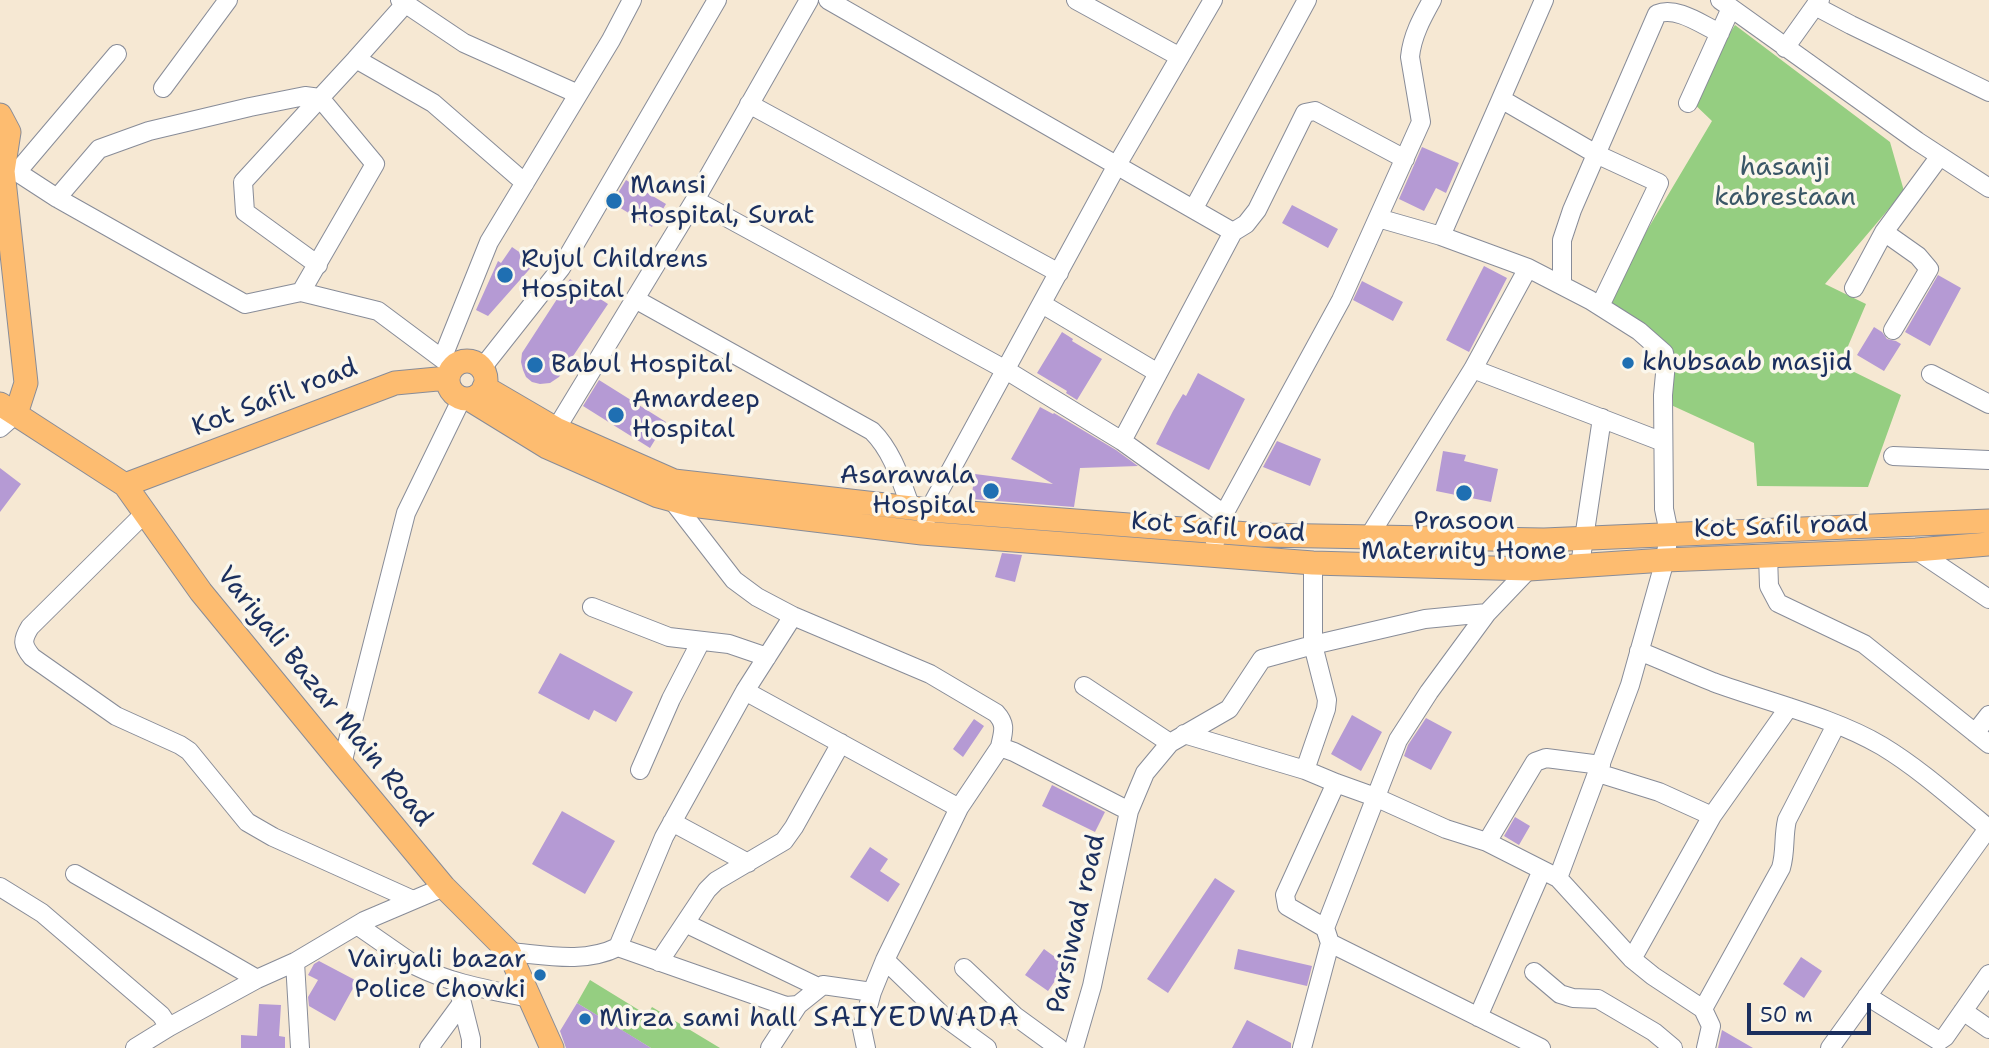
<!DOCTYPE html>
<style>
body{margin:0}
#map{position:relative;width:1989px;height:1048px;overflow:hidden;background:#f6e8d3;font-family:"Shantell Sans",sans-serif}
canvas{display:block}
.scale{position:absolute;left:1747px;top:1003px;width:124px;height:32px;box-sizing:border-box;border:4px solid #1b2f5e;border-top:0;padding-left:9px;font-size:21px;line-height:24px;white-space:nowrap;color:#1b2f5e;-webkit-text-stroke:5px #fbf7ec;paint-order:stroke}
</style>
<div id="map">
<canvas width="1989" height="1048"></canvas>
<div class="scale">50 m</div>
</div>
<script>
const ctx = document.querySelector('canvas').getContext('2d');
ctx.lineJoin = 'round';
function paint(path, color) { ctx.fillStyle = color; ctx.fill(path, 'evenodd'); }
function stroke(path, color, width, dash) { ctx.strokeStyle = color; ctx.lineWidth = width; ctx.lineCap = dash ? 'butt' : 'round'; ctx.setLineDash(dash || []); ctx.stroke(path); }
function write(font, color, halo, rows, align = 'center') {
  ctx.font = font + ' "Shantell Sans",sans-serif'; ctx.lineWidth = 7; ctx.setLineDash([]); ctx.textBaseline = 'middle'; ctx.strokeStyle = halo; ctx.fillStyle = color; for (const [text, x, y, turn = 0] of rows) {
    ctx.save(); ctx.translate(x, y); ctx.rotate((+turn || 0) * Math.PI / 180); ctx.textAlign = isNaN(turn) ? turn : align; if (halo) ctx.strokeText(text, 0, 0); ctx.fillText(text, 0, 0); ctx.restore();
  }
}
const green = new Path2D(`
 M1735 25 1890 142 1904 191 1825 284 1866 304 1840 365 1901 395 1868 487 1757 486 1754 443 1671 405 1670 349 1607 305 1646 232 1712 121 1689 99Z
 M590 980 647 1015 652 1007 720 1048H651L577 1003Z`);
const building = new Path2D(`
 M1422 147 1459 163 1446 193 1436 188 1424 211 1399 199Z
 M626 180 666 204 652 227 612 203Z
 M1292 205 1338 229 1328 248 1282 223Z
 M512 247 535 263 488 316 476 310 498 261 501 263Z
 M1484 266 1507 278 1469 352 1446 340Z
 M1938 275 1961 288 1930 346 1905 332Z
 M570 279 608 304 559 377 550 383 540 384 532 382 526 377 523 370 521 362 522 353Z
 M1362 281 1403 302 1393 321 1353 300Z
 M1874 327 1882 332 1887 339 1896 341 1901 344 1884 371 1857 355Z
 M1062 332 1073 339 1072 341 1102 359 1077 400 1066 393 1067 391 1037 373Z
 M1198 373 1245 399 1209 470 1156 444 1173 411 1183 394 1186 396Z
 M599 380 666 422 650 448 583 406Z
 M1040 407 1053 414 1054 413 1116 450 1138 466 1080 468 1074 507 971 499 975 474 1053 484 1011 459Z
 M1277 441 1321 459 1310 486 1263 467Z
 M1443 451 1466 455 1464 461 1498 469 1491 502 1436 491Z
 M0 468 21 484 0 512Z
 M1002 553 1022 555 1015 582 995 577Z
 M560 653 633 692 616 722 594 710 589 720 538 693Z
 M1352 715 1382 732 1361 771 1331 754Z
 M1426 718 1452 732 1431 770 1404 756 1408 745Z
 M974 719 984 726 963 757 953 749Z
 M1052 785 1105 812 1095 832 1042 806Z
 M562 811 615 841 585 894 532 864Z
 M1515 817 1530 826 1519 845 1504 836Z
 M870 847 888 859 880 871 900 884 888 902 850 877Z
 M1215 878 1235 891 1168 993 1147 979Z
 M1044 949 1066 965 1048 991 1025 975Z
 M1238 949 1312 966 1307 986 1234 969Z
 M1801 957 1822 971 1804 998 1783 984Z
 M319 961 357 981 335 1021 309 1006 308 997 318 980 308 975 314 964Z
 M577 1003 630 1035 651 1048H566L560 1031Z
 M259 1004 281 1005 279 1036 285 1037V1048H241V1035L257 1036Z
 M1247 1020 1291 1043V1048H1232Z
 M1722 1030 1753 1048H1718Z`);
const minor = new Path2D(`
 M400 0 464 43 578 94
 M828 0 1233 232
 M1076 0 1180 57
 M1720 0 1917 141 1989 188
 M1820 0 1815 6 1851 25 1989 92
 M405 4 356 59 433 103 525 183
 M1785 48 1815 6
 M163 88 228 0
 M1501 99 1544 0
 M1688 103 1731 8
 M749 104 1059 273
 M3 171 17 172 57 198 245 304 301 292 378 311 453 367
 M17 172 117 54
 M57 198 99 149 149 131 250 107 305 96 320 98
 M695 200 1006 370 1122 441 1224 514 1215 542
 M1194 208 1307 0
 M1378 218 1441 236 1528 268 1590 300 1639 331 1664 353 1666 363 1663 395 1664 509 1669 533 1665 560 1630 685 1558 878 1632 959 1653 976 1703 1009 1711 1026 1706 1048
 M1884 232 1918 256 1929 269 1893 330
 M1441 236 1501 99 1596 154 1659 183 1600 306
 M318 265 245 212 243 182 320 98
 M1562 285V240L1572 210 1657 14C1677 6 1702 25 1720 33
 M1854 288 1884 232 1940 156
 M301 292 375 164 320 98 356 59
 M635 299 872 431C893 452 901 481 911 508
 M1042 304 1158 373
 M442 359 489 242 611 40 632 0
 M482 368 561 268 717 0
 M1473 369 1663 442
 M1931 374 1989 404
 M0 428 16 414
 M556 429 695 200 809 0
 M1122 441 1233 232 1246 224 1257 210 1305 113 1315 111 1405 159
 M1893 456 1989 460
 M672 500 734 580 757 597 793 616 930 674 996 713C1007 725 1003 732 1000 747
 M145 513 30 627C22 640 22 645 32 657L116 716 180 745 189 751 247 822 273 837 413 900
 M1224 514 1341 300 1421 122 1410 57C1412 36 1422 18 1432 0
 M926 520 929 510 1117 165 1213 0
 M1368 538 1473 369 1528 268
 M1916 550 1989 599
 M1768 555 1769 586 1778 603 1864 644 1989 744
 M1580 565 1602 418
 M592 607 669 637 729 644 767 657
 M1639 651C1664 661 1688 672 1713 682 1767 702 1833 717 1882 746 1920 769 1954 800 1988 828
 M1084 686 1170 743
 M745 691 959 808
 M1975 733 1989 715
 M1184 734 1305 770 1336 783 1375 797 1446 829 1487 842 1558 878
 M342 764 406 513 462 398
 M640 770 671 699 701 641
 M1305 770 1326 709 1327 700 1313 645 1425 619 1487 613
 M1598 773 1659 792 1712 816
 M672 822 748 863
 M1487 842 1535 762 1546 758 1601 765
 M75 874 257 979
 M0 887 42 913 161 1015 169 1027
 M685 923 818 987
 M357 925 416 966C452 984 491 990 529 998
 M1325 928 1287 906 1285 895 1336 783
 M1330 943 1541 1048
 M618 947 786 1006 798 1005 823 985 872 992
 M509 952C545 955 584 964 618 947L664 837 745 691 793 616
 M1632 959 1712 816 1789 707
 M885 960 943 1016 987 1048
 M295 962 300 1048
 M659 962 707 890 716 881 784 841 794 827 841 743
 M964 968 1015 1016 1059 1048
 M1534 972 1560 994 1573 998 1598 999 1654 1032 1673 1048
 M457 983 471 1039V1048
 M1867 996 1939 1041 1945 1037 1989 974
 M1703 1009 1781 868C1786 851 1783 837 1787 820L1836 725
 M1963 1011 1989 1029
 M1478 1017 1542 870
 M135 1048 169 1027 257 979 295 962 364 921 444 887
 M429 1048 462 1003
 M770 1048 798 1005
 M866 1048 862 1029 872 992 885 960 959 808 1000 747 1014 752 1129 811 1145 773 1170 743 1229 709 1262 659 1313 645V563
 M1074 1048 1092 986 1129 811
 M1302 1048 1330 943 1325 928 1398 740 1429 692 1487 613 1529 569
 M1830 1048 1989 827`);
const major = new Path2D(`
 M0 115 9 132 3 171 26 383 16 414
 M448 380a19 19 0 1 1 38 0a19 19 0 1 1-38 0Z
 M484 387 556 429 674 481 929 510 1262 535 1544 540 1989 521
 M469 399 547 447 658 496 691 505 922 533 1313 563 1529 569 1665 560 1916 550 1989 544
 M0 404 125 485 201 592 342 764 444 887 509 952 552 1048
 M125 485 395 383 448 378`);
const markers = [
 [614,201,9,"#1f6fb2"],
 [505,275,9,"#1f6fb2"],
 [1628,363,7,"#1f6fb2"],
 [535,365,9,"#1f6fb2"],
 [616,415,9,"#1f6fb2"],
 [991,491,9,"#1f6fb2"],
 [1464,493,9,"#1f6fb2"],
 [540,975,7,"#1f6fb2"],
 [585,1019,7,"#1f6fb2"]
];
const parkNames = [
 ["hasanji",1785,168],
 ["kabrestaan",1785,198]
];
const poiNames = [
 ["Mansi",630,186],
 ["Hospital, Surat",630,216],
 ["Rujul Childrens",521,260],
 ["Hospital",521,290],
 ["khubsaab masjid",1642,363],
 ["Babul Hospital",551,365],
 ["Amardeep",632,400],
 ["Hospital",632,430],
 ["Asarawala",975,476,"right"],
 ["Hospital",975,506,"right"],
 ["Prasoon",1464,522,"center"],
 ["Maternity Home",1464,552,"center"],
 ["Vairyali bazar",526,960,"right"],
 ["Police Chowki",526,990,"right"],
 ["Mirza sami hall",599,1019]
];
const streetNames = [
 ["Kot Safil road",275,398,-21],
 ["Kot Safil road",1781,527,-2],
 ["Kot Safil road",1218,528,4],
 ["Variyali Bazar Main Road",324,697,51],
 ["Parsiwad road",1077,924,-77]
];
const neighbourhoodNames = [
 ["SAIYEDWADA",917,1019]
];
paint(green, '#95ce81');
paint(building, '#b59ad4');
stroke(minor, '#888c98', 20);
stroke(major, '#888c98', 25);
stroke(minor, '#fff', 18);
stroke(major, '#fdbc70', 23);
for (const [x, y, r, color] of markers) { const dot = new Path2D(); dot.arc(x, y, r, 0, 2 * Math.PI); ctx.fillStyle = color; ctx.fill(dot); stroke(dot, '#fbf7ec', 2.5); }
write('26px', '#3a5767', '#fbf7ec', parkNames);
write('26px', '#1b2f5e', '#fbf7ec', poiNames, 'left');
write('26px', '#1b2f5e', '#fbf7ec', streetNames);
ctx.letterSpacing = '2px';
write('28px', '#1b2f5e', '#fbf7ec', neighbourhoodNames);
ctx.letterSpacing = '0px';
</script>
